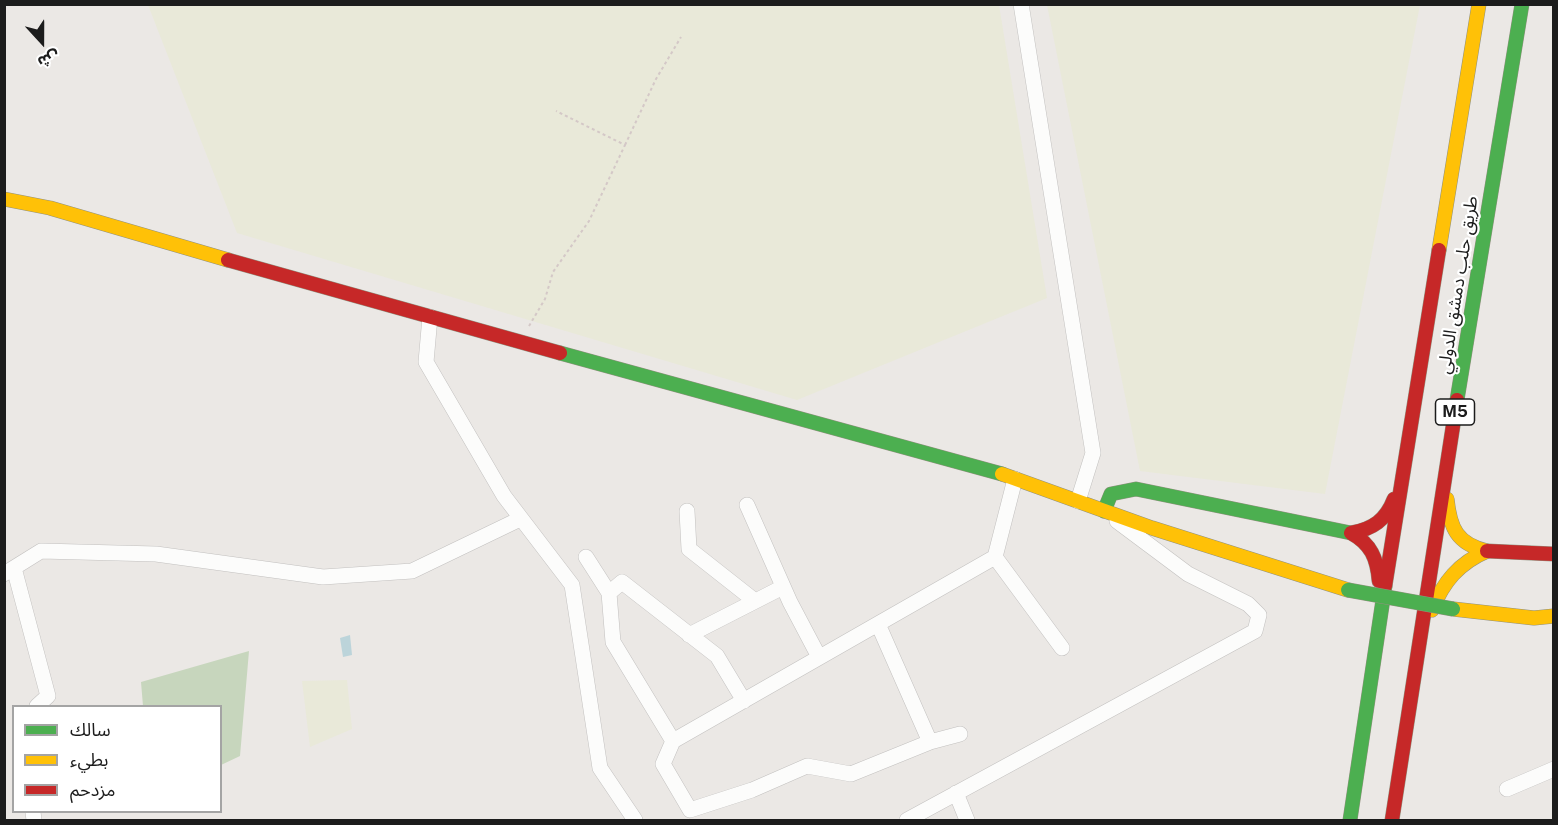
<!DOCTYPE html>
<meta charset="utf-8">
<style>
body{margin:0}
#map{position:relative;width:1558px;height:825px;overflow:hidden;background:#ebe8e5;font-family:"Public Sans","Noto Sans Arabic",sans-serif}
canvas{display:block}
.frame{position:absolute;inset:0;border:6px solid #1c1c1c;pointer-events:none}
.legend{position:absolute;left:12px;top:705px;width:210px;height:108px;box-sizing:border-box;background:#fff;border:2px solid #a4a4a4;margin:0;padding:8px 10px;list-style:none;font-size:18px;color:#1c1c1c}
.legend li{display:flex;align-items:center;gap:12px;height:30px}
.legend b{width:30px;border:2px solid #a4a4a4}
.north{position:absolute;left:12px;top:12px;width:60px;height:60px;-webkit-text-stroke:4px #fff;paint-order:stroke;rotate:159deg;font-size:16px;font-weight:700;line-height:24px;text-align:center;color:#1c1c1c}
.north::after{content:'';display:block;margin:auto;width:21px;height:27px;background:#1c1c1c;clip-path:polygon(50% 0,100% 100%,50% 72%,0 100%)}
</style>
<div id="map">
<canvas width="1558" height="825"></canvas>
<div class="frame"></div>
<ul class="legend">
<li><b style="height:8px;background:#4caf50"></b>سالك</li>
<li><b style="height:8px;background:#ffc107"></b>بطيء</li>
<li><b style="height:8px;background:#c62828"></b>مزدحم</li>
</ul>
<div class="north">ش</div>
</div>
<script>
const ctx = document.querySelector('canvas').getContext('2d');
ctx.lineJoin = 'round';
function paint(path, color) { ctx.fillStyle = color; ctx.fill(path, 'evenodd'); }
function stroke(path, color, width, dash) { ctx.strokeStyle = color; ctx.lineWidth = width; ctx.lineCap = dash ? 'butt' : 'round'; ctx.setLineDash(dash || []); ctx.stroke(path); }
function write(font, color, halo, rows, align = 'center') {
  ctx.font = font + ' "Public Sans","Noto Sans Arabic",sans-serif'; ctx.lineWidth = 4.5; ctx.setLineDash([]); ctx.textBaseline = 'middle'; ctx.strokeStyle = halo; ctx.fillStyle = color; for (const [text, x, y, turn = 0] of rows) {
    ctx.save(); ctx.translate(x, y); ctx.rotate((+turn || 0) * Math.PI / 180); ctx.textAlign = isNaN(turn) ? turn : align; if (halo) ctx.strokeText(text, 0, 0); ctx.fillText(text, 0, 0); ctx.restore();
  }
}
const farmland = new Path2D(`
 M148 5H999L1047 298 797 400 237 233Z
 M1047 5H1420L1325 494 1140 471Z
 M347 680 352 729 310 747 302 681Z`);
const forest = new Path2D(`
 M249 651 240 756 221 765 220 706H143L141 682Z`);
const water = new Path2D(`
 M350 635 352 655 343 657 340 638Z`);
const path = new Path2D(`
 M625 145 656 79 681 37
 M529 326 545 299 553 272 589 221 625 145 556 111`);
const street = new Path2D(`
 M1021 4 1093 453 1078 501
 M430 317 426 362 504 496 572 585 600 768 635 820
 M1015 479 995 557 1062 648
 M747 505 790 602 819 657
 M687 511 689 549 755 601
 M586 557 609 593 613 642 673 741 995 557
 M14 568 48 696 37 706
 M4 574 41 551 156 554 323 577 412 571 520 519
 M609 593 622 582 717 656 744 701
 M878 624 930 742 960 734
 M689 635 783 587
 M673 741 663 764 690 810 752 790 807 766 851 774 930 742
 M1507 789 1554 769
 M956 793 967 820
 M33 812 34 820
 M907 820 1255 631 1259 615 1248 604 1188 574 1117 521`);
const fast = new Path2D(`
 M560 353 1002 474
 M1457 400 1522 4
 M1104 511 1111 494 1136 489 1351 533
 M1350 820 1385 586`);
const slow = new Path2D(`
 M4 199 50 208 228 260
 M1439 250 1479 4
 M1002 474 1152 528 1348 590
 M1453 609 1534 618 1554 616
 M1432 610C1443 582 1459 563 1487 551 1457 544 1450 528 1447 499`);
const jam = new Path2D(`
 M228 260 560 353
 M1487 551 1554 554
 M1379 581C1377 558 1371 544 1351 533 1373 529 1386 520 1394 499
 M1385 586 1439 250
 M1392 820 1457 400`);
const fastBridge = new Path2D(`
 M1348 590 1453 609`);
const shields = [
 [1455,412,39]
];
const shieldNames = [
 ["M5",1455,412]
];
const streetNames = [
 ["طريق حلب دمشق الدولي",1458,285,-81]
];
paint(farmland, '#e9e9d9');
paint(forest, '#c7d6bd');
paint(water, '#bcd4da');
stroke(street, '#c2c0bf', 16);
stroke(fast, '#91917f', 15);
stroke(slow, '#91917f', 15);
stroke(jam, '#91917f', 15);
stroke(path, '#d4c8c7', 2, [3, 3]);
stroke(street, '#fcfcfb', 15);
stroke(fast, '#4caf50', 14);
stroke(slow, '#ffc107', 14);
stroke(jam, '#c62828', 14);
stroke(fastBridge, '#91917f', 15, []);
stroke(fastBridge, '#4caf50', 14);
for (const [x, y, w] of shields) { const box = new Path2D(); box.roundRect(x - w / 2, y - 13, w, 26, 4.5); ctx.fillStyle = '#fff'; ctx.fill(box); stroke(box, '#1c1c1c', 1.5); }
write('bold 16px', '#1c1c1c', null, shieldNames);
write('18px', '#1c1c1c', '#fff', streetNames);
</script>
